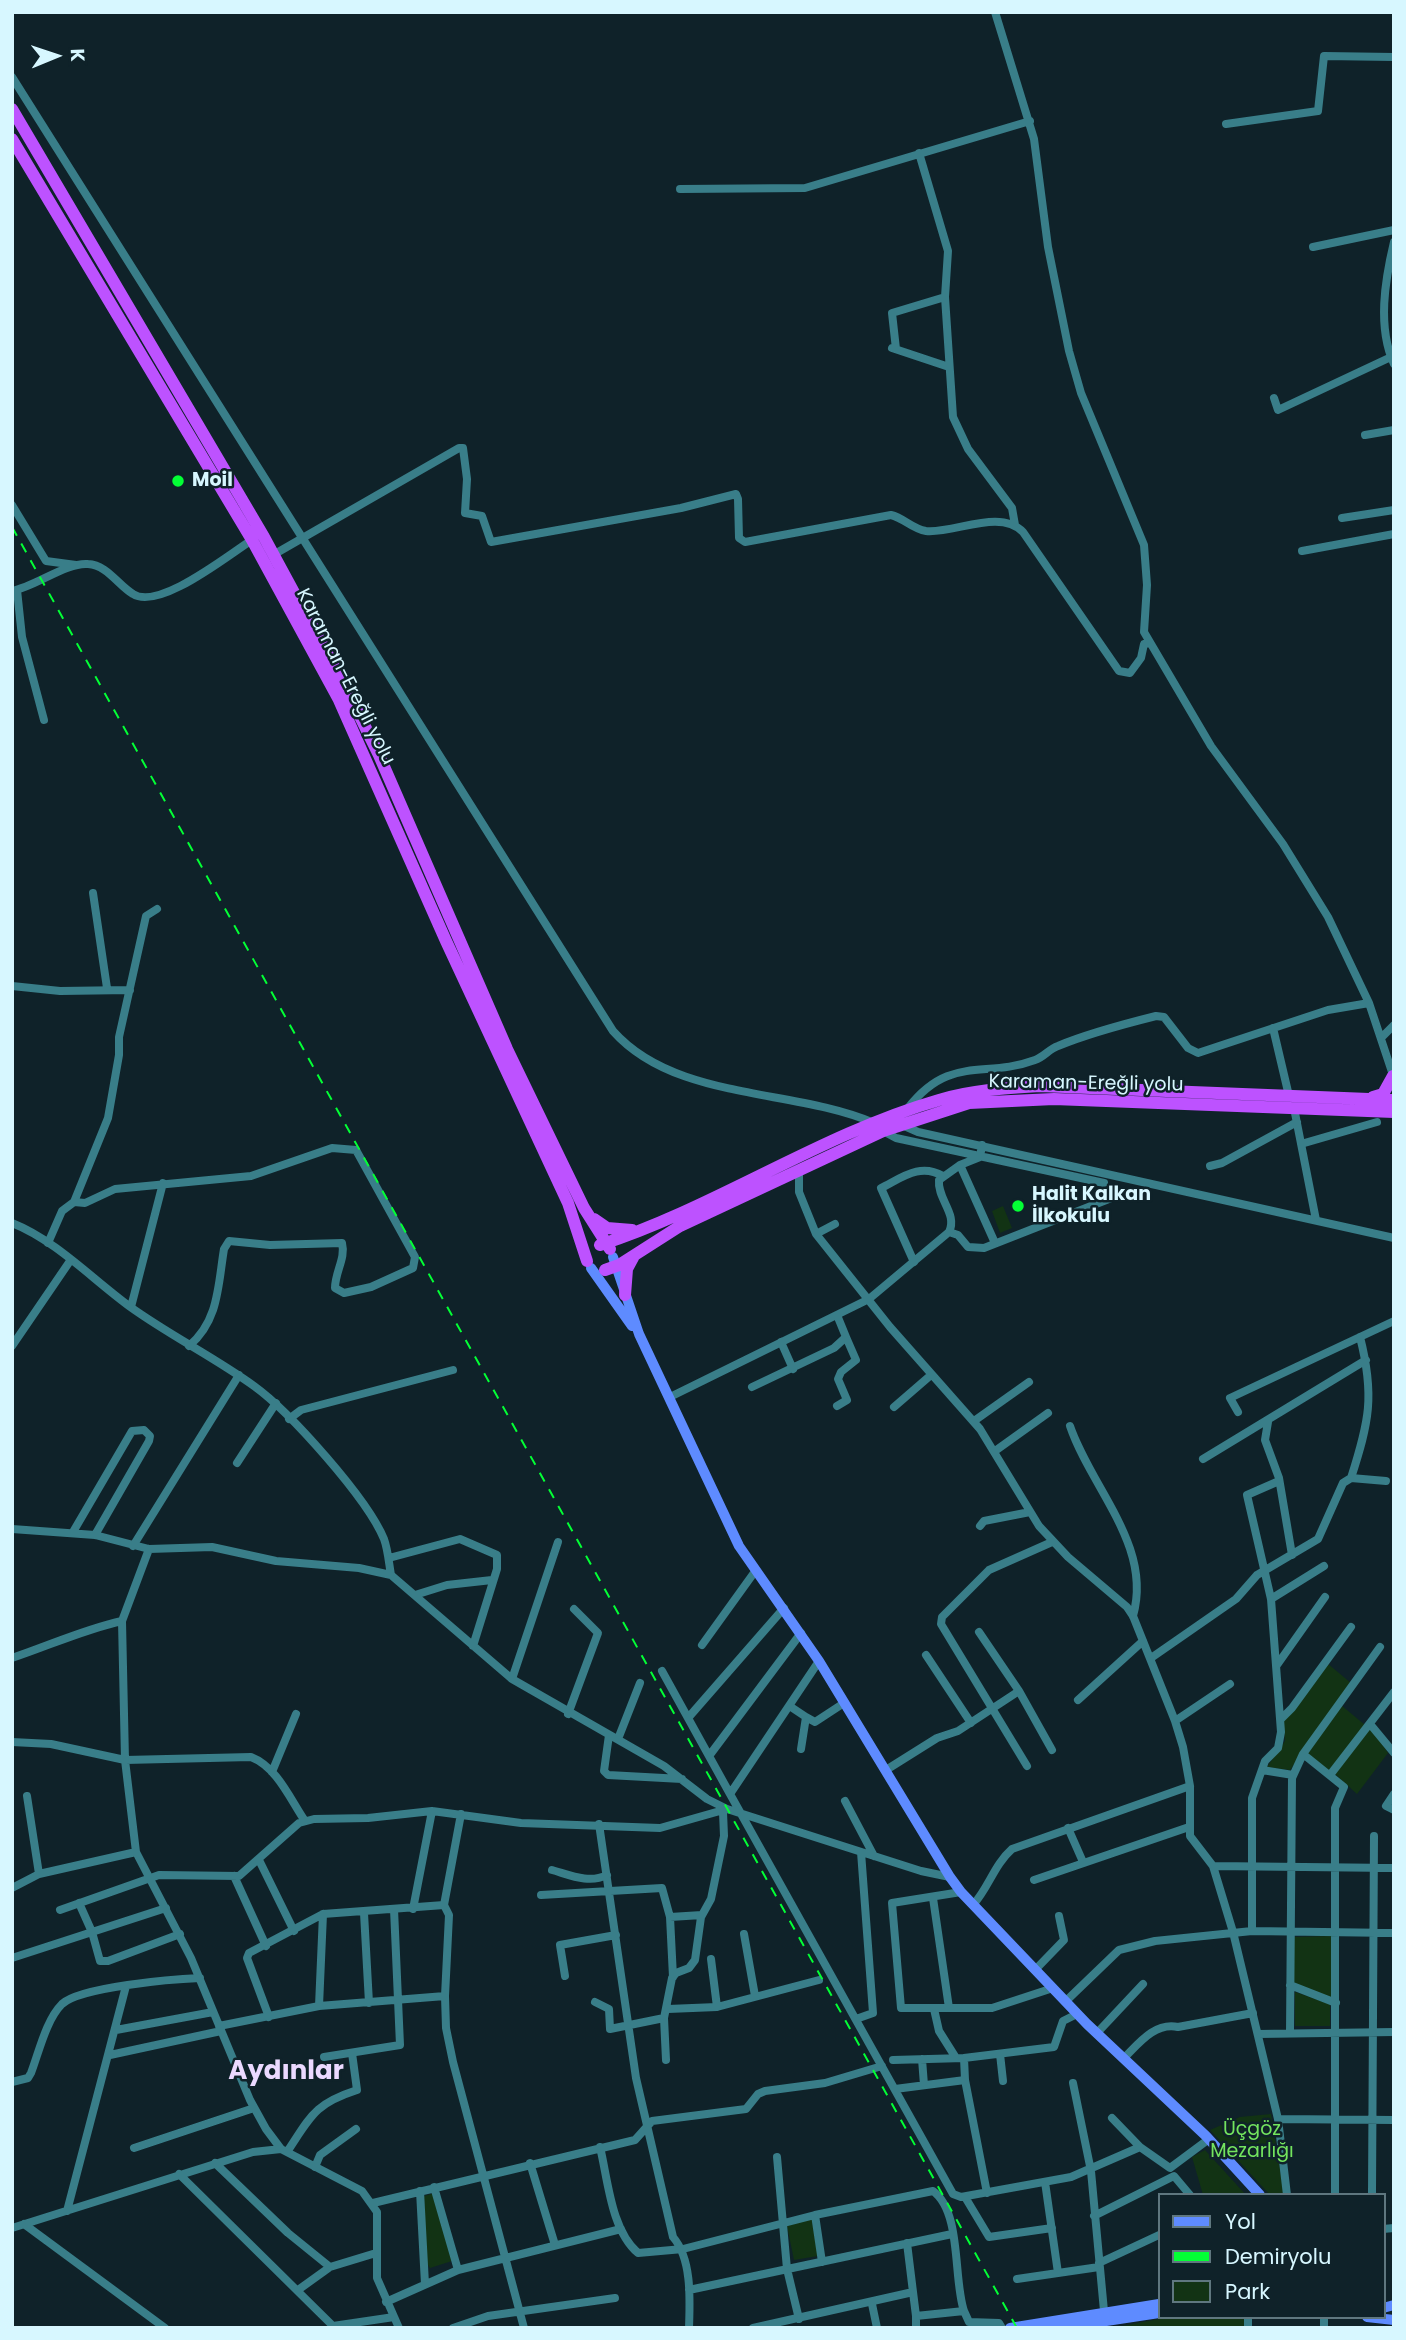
<!DOCTYPE html>
<meta charset="utf-8">
<style>
body{margin:0}
#map{position:relative;width:1406px;height:2340px;overflow:hidden;background:#0f2229;font-family:Poppins,sans-serif}
canvas{display:block}
.frame{position:absolute;inset:0;border:14px solid #d7f7ff;pointer-events:none}
.legend{position:absolute;left:1158px;top:2193px;width:228px;height:126px;box-sizing:border-box;background:#0f2229;border:2px solid #5f777f;margin:0;padding:9px 12px;list-style:none;font-size:21px;color:#d7f7ff}
.legend li{display:flex;align-items:center;gap:14px;height:35px}
.legend b{width:35px;border:2px solid #5f777f}
.north{position:absolute;left:21px;top:21px;width:70px;height:70px;-webkit-text-stroke:5px #0f2229;paint-order:stroke;rotate:88deg;font-size:19px;font-weight:700;line-height:28px;text-align:center;color:#d7f7ff}
.north::after{content:'';display:block;margin:auto;width:24px;height:32px;background:#d7f7ff;clip-path:polygon(50% 0,100% 100%,50% 72%,0 100%)}
</style>
<div id="map">
<canvas width="1406" height="2340"></canvas>
<div class="frame"></div>
<ul class="legend">
<li><b style="height:9px;background:#5e8bff"></b>Yol</li>
<li><b style="height:9px;background:#03ff35"></b>Demiryolu</li>
<li><b style="height:19px;background:#123314"></b>Park</li>
</ul>
<div class="north">K</div>
</div>
<script>
const ctx = document.querySelector('canvas').getContext('2d');
ctx.lineJoin = 'round';
function paint(path, color) { ctx.fillStyle = color; ctx.fill(path, 'evenodd'); }
function stroke(path, color, width, dash) { ctx.strokeStyle = color; ctx.lineWidth = width; ctx.lineCap = dash ? 'butt' : 'round'; ctx.setLineDash(dash || []); ctx.stroke(path); }
function write(font, color, halo, rows, align = 'center') {
  ctx.font = font + ' Poppins,sans-serif'; ctx.lineWidth = 5; ctx.setLineDash([]); ctx.textBaseline = 'middle'; ctx.strokeStyle = halo; ctx.fillStyle = color; for (const [text, x, y, turn = 0] of rows) {
    ctx.save(); ctx.translate(x, y); ctx.rotate((+turn || 0) * Math.PI / 180); ctx.textAlign = isNaN(turn) ? turn : align; if (halo) ctx.strokeText(text, 0, 0); ctx.fillText(text, 0, 0); ctx.restore();
  }
}
const green = new Path2D(`
 M1003 1206 1012 1228 1000 1233 992 1211Z
 M1327 1663 1351 1683 1290 1770 1267 1767 1285 1741 1283 1719Z
 M1341 1705 1365 1725 1329 1771 1307 1753Z
 M1371 1727 1388 1753 1357 1794 1335 1774Z
 M1333 1936 1331 1998 1294 1984 1292 1937Z
 M1295 1992 1330 2004V2026H1295Z
 M1271 2114 1284 2194 1283 2195H1270L1210 2130 1240 2117Z
 M1205 2150 1246 2195H1203L1192 2157Z
 M435 2193 452 2261 430 2268 426 2262 424 2196Z
 M809 2219 812 2220 818 2256 794 2260 787 2226Z
 M1170 2317H1245V2328H1111Z`);
const minor = new Path2D(`
 M995 12 1034 139 1048 247 1069 351 1081 393 1144 545 1147 585 1144 632 1211 746 1283 844 1328 917 1369 1003 1394 1078
 M12 77 613 1031C675 1101 793 1088 874 1123
 M1226 124 1318 111 1324 56 1394 57
 M919 153 948 251 945 297 953 417 968 449 1012 508 1015 525
 M680 189 805 188 1030 121
 M1394 242C1385 280 1377 327 1394 364
 M1313 247 1394 230
 M892 348 949 367
 M896 349 892 313 945 297
 M1274 398 1278 410 1391 357
 M1365 435 1394 430
 M12 505 46 561 76 565
 M1342 518 1394 510
 M1302 551 1394 534
 M273 555 459 448H463L467 479 465 513 482 516 491 542 681 508 736 494 738 499 739 538 745 542 891 515C904 518 912 529 926 531 954 534 1000 508 1023 532L1119 671 1130 673 1141 658 1144 644 1149 643
 M17 590 22 637 44 720
 M12 591C36 586 67 562 88 564 107 565 118 585 133 594 159 611 228 555 252 540
 M93 893 107 988
 M12 986 60 991 130 990
 M1273 1028 1289 1096
 M1382 1037 1394 1025
 M908 1108C950 1054 984 1079 1035 1060 1044 1057 1049 1049 1058 1046 1089 1033 1124 1024 1156 1016L1164 1017 1188 1048 1198 1053 1328 1010 1369 1003
 M1294 1108 1316 1220
 M902 1125 918 1132 1394 1238
 M883 1131 896 1138 1104 1183
 M1301 1144 1377 1122
 M960 1165 995 1243
 M1210 1166 1222 1163 1297 1122
 M799 1169V1192L816 1234 890 1327 980 1429 1039 1526 1068 1557 1127 1607 1133 1616 1175 1721 1183 1747 1190 1786V1836L1213 1866 1233 1932 1278 2119 1287 2195
 M74 1202 85 1203 115 1189 251 1176 332 1148 356 1150 415 1257 413 1268 371 1287 344 1293 335 1288C335 1272 346 1258 342 1243L270 1245 229 1241 224 1249C218 1285 219 1321 189 1346
 M12 1223C55 1240 91 1278 129 1306 169 1335 214 1357 254 1386 290 1412 367 1498 384 1539 388 1550 389 1564 391 1575
 M949 1232 958 1235 968 1247 984 1248 1114 1197
 M816 1234 835 1224
 M48 1243 62 1211 74 1202 108 1118 119 1055V1037L146 916 157 909
 M914 1262 881 1188C903 1177 920 1163 943 1176
 M131 1307 163 1183
 M781 1342 793 1369
 M12 1346 70 1261
 M752 1387 834 1348 846 1337 837 1315
 M670 1397 869 1299 949 1232C958 1214 937 1199 939 1180L960 1165 980 1157 982 1145
 M837 1406 847 1400 838 1379 841 1372 856 1360 846 1337
 M894 1407 931 1375
 M1238 1412 1230 1398 1394 1321
 M289 1419 301 1410 453 1370
 M974 1421 1029 1382
 M1268 1422 1265 1440 1279 1478 1292 1555
 M1070 1426C1091 1488 1153 1546 1133 1616
 M995 1451 1048 1413
 M1203 1459 1366 1360
 M237 1463 276 1403
 M1351 1478 1386 1481
 M980 1526 984 1521 1030 1512
 M12 1529 95 1535 149 1549 212 1547 276 1561 359 1568 391 1575 512 1679 664 1766 707 1799 727 1809 921 1871 950 1877
 M73 1532 132 1431 144 1430 150 1436 149 1441 95 1535
 M133 1546 239 1375
 M149 1549 122 1621 125 1760 136 1852 191 1958 250 2100 266 2129 281 2149 362 2191 377 2212V2278L399 2328
 M389 1558 460 1539 497 1555V1569L473 1646
 M415 1595 447 1585 492 1580
 M1271 1599 1324 1566
 M979 1632 1019 1691 1052 1750
 M702 1645 756 1570
 M926 1655 971 1723
 M12 1658C48 1646 85 1629 122 1621
 M1151 1658 1236 1599 1257 1575 1318 1539 1343 1483 1351 1478C1369 1422 1375 1396 1360 1337
 M819 1661 730 1794 953 2194 961 2197 1071 2177 1140 2147 1170 2168 1209 2139
 M1277 1665 1325 1597
 M662 1671 730 1794
 M512 1679 558 1542
 M1078 1700 1143 1641
 M791 1707 806 1717 801 1749
 M568 1714 598 1633 574 1609
 M806 1717 815 1722 844 1703
 M688 1718 784 1608
 M1281 1719 1292 1708 1351 1627
 M1175 1721 1230 1684
 M1370 1724 1394 1753
 M609 1735 604 1771 608 1775 682 1779
 M618 1739 640 1683
 M12 1742 51 1744 125 1760 251 1757C277 1767 290 1799 305 1821
 M1303 1754 1344 1787 1335 1808V2195
 M709 1756 801 1633
 M1027 1766 941 1624 942 1617 989 1570 1052 1542
 M886 1770 937 1738 958 1731 1019 1691
 M1262 1770 1293 1775
 M272 1772 296 1714
 M1330 1775 1394 1692
 M1394 1794 1386 1806 1394 1810
 M27 1796 39 1874
 M845 1801 874 1856
 M599 1824 636 2078 673 2237C692 2259 690 2299 689 2328
 M1068 1828 1083 1862
 M259 1860 294 1931
 M1213 1866 1394 1868
 M552 1870C570 1875 589 1884 607 1875
 M234 1876 266 1946
 M1034 1880 1189 1827
 M12 1888 39 1874 136 1852
 M961 1892 892 1903 901 2008H992L1053 1988
 M541 1895 662 1888 670 1917
 M933 1898 949 2008
 M79 1903 92 1932 100 1961H108L180 1934
 M973 1905C989 1887 994 1865 1012 1849L1190 1786
 M413 1909 432 1811
 M60 1910 159 1875 239 1876 299 1823 314 1819 368 1818 432 1811 521 1823 660 1828 727 1809
 M364 1913 369 2003
 M1252 1931V1798L1265 1761 1278 1748 1281 1732 1271 1599 1247 1495 1279 1481
 M744 1934 755 1996
 M12 1958 166 1908
 M711 1959 717 2007
 M1035 1970 1064 1940 1059 1916
 M565 1976 560 1945 616 1935
 M673 1977 670 1917 702 1915
 M1290 1985 1336 2003
 M445 1996 446 2028 453 2062 524 2328
 M1066 2001 1119 1950 1155 1941 1252 1931 1394 1933
 M595 2002 609 2009 610 2029 664 2018
 M319 2006 323 1914 444 1905
 M668 2009 717 2007 819 1980
 M934 2009 939 2031 956 2058
 M269 2017 247 1958 249 1953 323 1914
 M856 2019 873 2013 861 1852
 M219 2026 319 2006 445 1996 449 1915 444 1905 461 1814
 M116 2030 213 2012
 M1097 2033 1143 1984
 M1290 2033 1292 1778 1303 1754 1380 1647
 M1258 2034 1394 2032
 M1000 2054 1003 2081
 M110 2055 221 2031
 M324 2057 400 2045 394 1909
 M1124 2058C1139 2043 1155 2022 1178 2027L1253 2013
 M922 2059 924 2085
 M666 2060 664 2018 672 1978 676 1973 689 1968 695 1960 701 1917 711 1899 724 1836 723 1812
 M893 2060 964 2058
 M965 2080 987 2193
 M12 2082 28 2078 31 2073C39 2052 46 2020 62 2004 80 1987 173 1979 200 1978
 M1073 2083 1091 2171 1104 2311
 M895 2089 965 2080 964 2058 1054 2047 1063 2021 1077 2014
 M1112 2118 1140 2147
 M1278 2119 1394 2120
 M600 2147C608 2180 611 2230 638 2253L683 2249 815 2215 933 2191C962 2212 953 2279 964 2311
 M134 2148 254 2108
 M287 2152C311 2116 314 2104 357 2090L352 2053
 M777 2157 787 2269 799 2319
 M215 2163 288 2233 330 2267
 M530 2163 555 2245
 M315 2167 320 2155 356 2129
 M179 2174 333 2326 394 2317
 M1045 2182 1058 2273
 M434 2187 458 2270
 M420 2191 425 2284
 M1372 2195 1374 1836
 M965 2197 989 2237 1052 2228
 M373 2203 635 2140 652 2121 746 2109 758 2094 765 2091 825 2083 882 2066
 M67 2211 126 1986
 M815 2215 822 2262
 M1094 2216 1174 2176 1190 2195
 M24 2224 165 2328
 M12 2228 253 2152 281 2149
 M1383 2229 1394 2228
 M907 2243 913 2292
 M1099 2263 1159 2235
 M1017 2279 1099 2267
 M298 2290 330 2267 376 2253
 M689 2290 952 2234
 M386 2302 458 2270 621 2229
 M872 2304 877 2328
 M1248 2317V2328
 M1324 2317V2328
 M453 2328 488 2316 615 2298
 M753 2328 913 2292 916 2316 964 2311 969 2322 999 2323 1002 2328
 M916 2328V2316`);
const major = new Path2D(`
 M613 1257 639 1334 739 1546 819 1661 950 1877 961 1892 1087 2024 1206 2136 1260 2195
 M591 1268 632 1326
 M1383 2308 1394 2305
 M1367 2317 1394 2320
 M1010 2328 1159 2304
 M1060 2328 1159 2313`);
const highway = new Path2D(`
 M12 109 264 537 349 694 379 755 507 1049 584 1208 610 1249
 M12 139 252 540 339 700 446 941 568 1203 587 1261
 M1373 1097 1383 1094 1393 1076
 M594 1219 607 1228 632 1230
 M600 1245C717 1207 821 1134 939 1100 972 1090 1006 1088 1040 1086L1394 1100
 M605 1270 619 1265 680 1226 883 1131 969 1103 1054 1099 1394 1112
 M625 1295 627 1269 634 1256`);
const rail = new Path2D(`
 M12 527 1017 2328`);
const markers = [
 [178,481,7,"#03ff35"],
 [1018,1206,7,"#03ff35"]
];
const poiNames = [
 ["Moil",192,481],
 ["Halit Kalkan",1032,1195],
 ["İlkokulu",1032,1217]
];
const streetNames = [
 ["Karaman-Ereğli yolu",345,677,63],
 ["Karaman-Ereğli yolu",1086,1084,1]
];
const parkNames = [
 ["Üçgöz",1252,2130],
 ["Mezarlığı",1252,2152]
];
const districtNames = [
 ["Aydınlar",286,2072]
];
paint(green, '#123314');
stroke(minor, '#397e89', 8);
stroke(major, '#5e8bff', 10);
stroke(highway, '#bd52ff', 12);
stroke(rail, '#03ff35', 2, [10, 9]);
for (const [x, y, r, color] of markers) { const dot = new Path2D(); dot.arc(x, y, r, 0, 2 * Math.PI); ctx.fillStyle = color; ctx.fill(dot); stroke(dot, '#0f2229', 2.5); }
write('bold 19px', '#d7f7ff', '#0f2229', poiNames, 'left');
write('19px', '#d7f7ff', '#0f2229', streetNames);
write('19px', '#73e45e', '#0f2229', parkNames);
write('bold 26px', '#ebd9ff', '#0f2229', districtNames);
</script>
